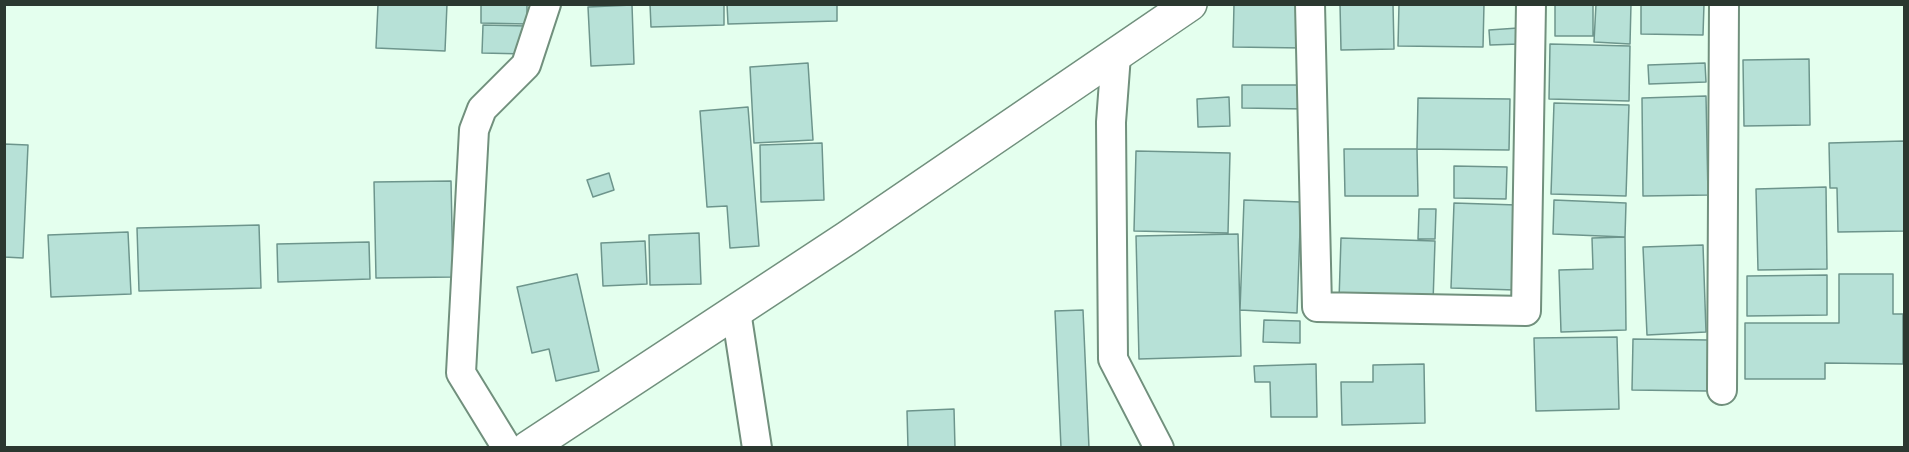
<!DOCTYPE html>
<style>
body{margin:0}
#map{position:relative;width:1909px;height:452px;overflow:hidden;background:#e4ffee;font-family:"Titillium Web",sans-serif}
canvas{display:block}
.frame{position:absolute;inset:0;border:6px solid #2b3830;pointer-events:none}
</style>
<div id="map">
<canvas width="1909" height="452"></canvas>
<div class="frame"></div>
</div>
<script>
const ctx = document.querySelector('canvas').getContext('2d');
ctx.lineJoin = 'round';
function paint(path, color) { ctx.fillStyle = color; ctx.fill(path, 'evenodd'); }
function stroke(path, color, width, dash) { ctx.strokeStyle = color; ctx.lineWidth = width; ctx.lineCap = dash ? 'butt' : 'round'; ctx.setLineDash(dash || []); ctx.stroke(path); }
const building = new Path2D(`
 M378 4H447L445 51 376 48Z
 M481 4H527V24L481 23Z
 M650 4H724V25L651 27Z
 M727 4H837V21L728 24Z
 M1234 4H1304L1303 48 1233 47Z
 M1340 4H1393L1394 49 1341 50Z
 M1399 4H1484L1483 47 1398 46Z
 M1555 4H1593V36H1555Z
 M1596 4H1631L1630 44 1594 42Z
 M1641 4H1704L1703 35 1641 34Z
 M632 5 634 64 591 66 588 7Z
 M483 25 527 26 526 54 482 53Z
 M1518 28 1519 44 1490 45 1489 30Z
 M1550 44 1630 46 1629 101 1549 99Z
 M1809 59 1810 125 1744 126 1743 60Z
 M808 63 813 140 754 143 750 67Z
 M1705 63 1706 82 1649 84 1648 65Z
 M1242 85H1305V109L1242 108Z
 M1706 96 1708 195 1643 196 1642 98Z
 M1229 97 1230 126 1198 127 1197 99Z
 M1418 98 1510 99 1509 150 1417 149Z
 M1554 103 1629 105 1626 196 1551 194Z
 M748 107 759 246 730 248 727 206 707 207 700 111Z
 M1904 141V231L1838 232 1837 188H1830L1829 143Z
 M822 143 824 200 761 202 760 145Z
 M4 144 28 145 23 258 4 257Z
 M1344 149H1417L1418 196H1345Z
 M1136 151 1230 153 1228 233 1134 231Z
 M1454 166 1507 167 1506 199 1454 198Z
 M609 173 614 190 593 197 587 180Z
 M451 181 453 277 376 278 374 182Z
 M1826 187 1827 269 1758 270 1756 189Z
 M1244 200 1301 202 1297 313 1240 310Z
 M1554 200 1626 203 1625 237 1553 234Z
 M1454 203 1517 205 1515 290 1451 288Z
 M1419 209H1436L1435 239H1418Z
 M259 225 261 288 139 291 137 228Z
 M128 232 131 294 51 297 48 235Z
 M699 233 701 284 650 285 649 235Z
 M1238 234 1241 356 1139 359 1136 236Z
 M1625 237 1626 330 1561 332 1559 270 1593 269 1592 238Z
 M1341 238 1435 241 1433 303 1339 300Z
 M645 241 647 284 603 286 601 243Z
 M369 242 370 279 278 282 277 244Z
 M1703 245 1706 332 1647 335 1643 247Z
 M577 274 599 371 556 381 549 349 532 353 517 287Z
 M1839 274H1893V314H1903V364L1825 363V379H1745V323H1839Z
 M1827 275V315L1747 316V276Z
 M1083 310 1089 448H1061L1055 311Z
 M1264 320 1300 321V343L1263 342Z
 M1617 337 1619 409 1536 411 1534 338Z
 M1633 339 1708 340 1707 391 1632 390Z
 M1316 364 1317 417H1271L1270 382H1255L1254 366Z
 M1424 364 1425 423 1342 425 1341 382H1373V365Z
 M954 409 955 448H908L907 411Z`);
const minor = new Path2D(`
 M1310 4 1317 307 1526 311 1531 4
 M1116 55 1111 122 1113 359 1159 448
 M736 311 757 448
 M1722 390 1724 4
 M507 448 461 373 474 130 482 109 526 65 546 4`);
const tertiary = new Path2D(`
 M528 448 847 238 1190 4`);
paint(building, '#b7e1d7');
stroke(building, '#6d958c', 1.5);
stroke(minor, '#71907d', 32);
stroke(tertiary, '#71907d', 36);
stroke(minor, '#fff', 28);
stroke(tertiary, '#fff', 33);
</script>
